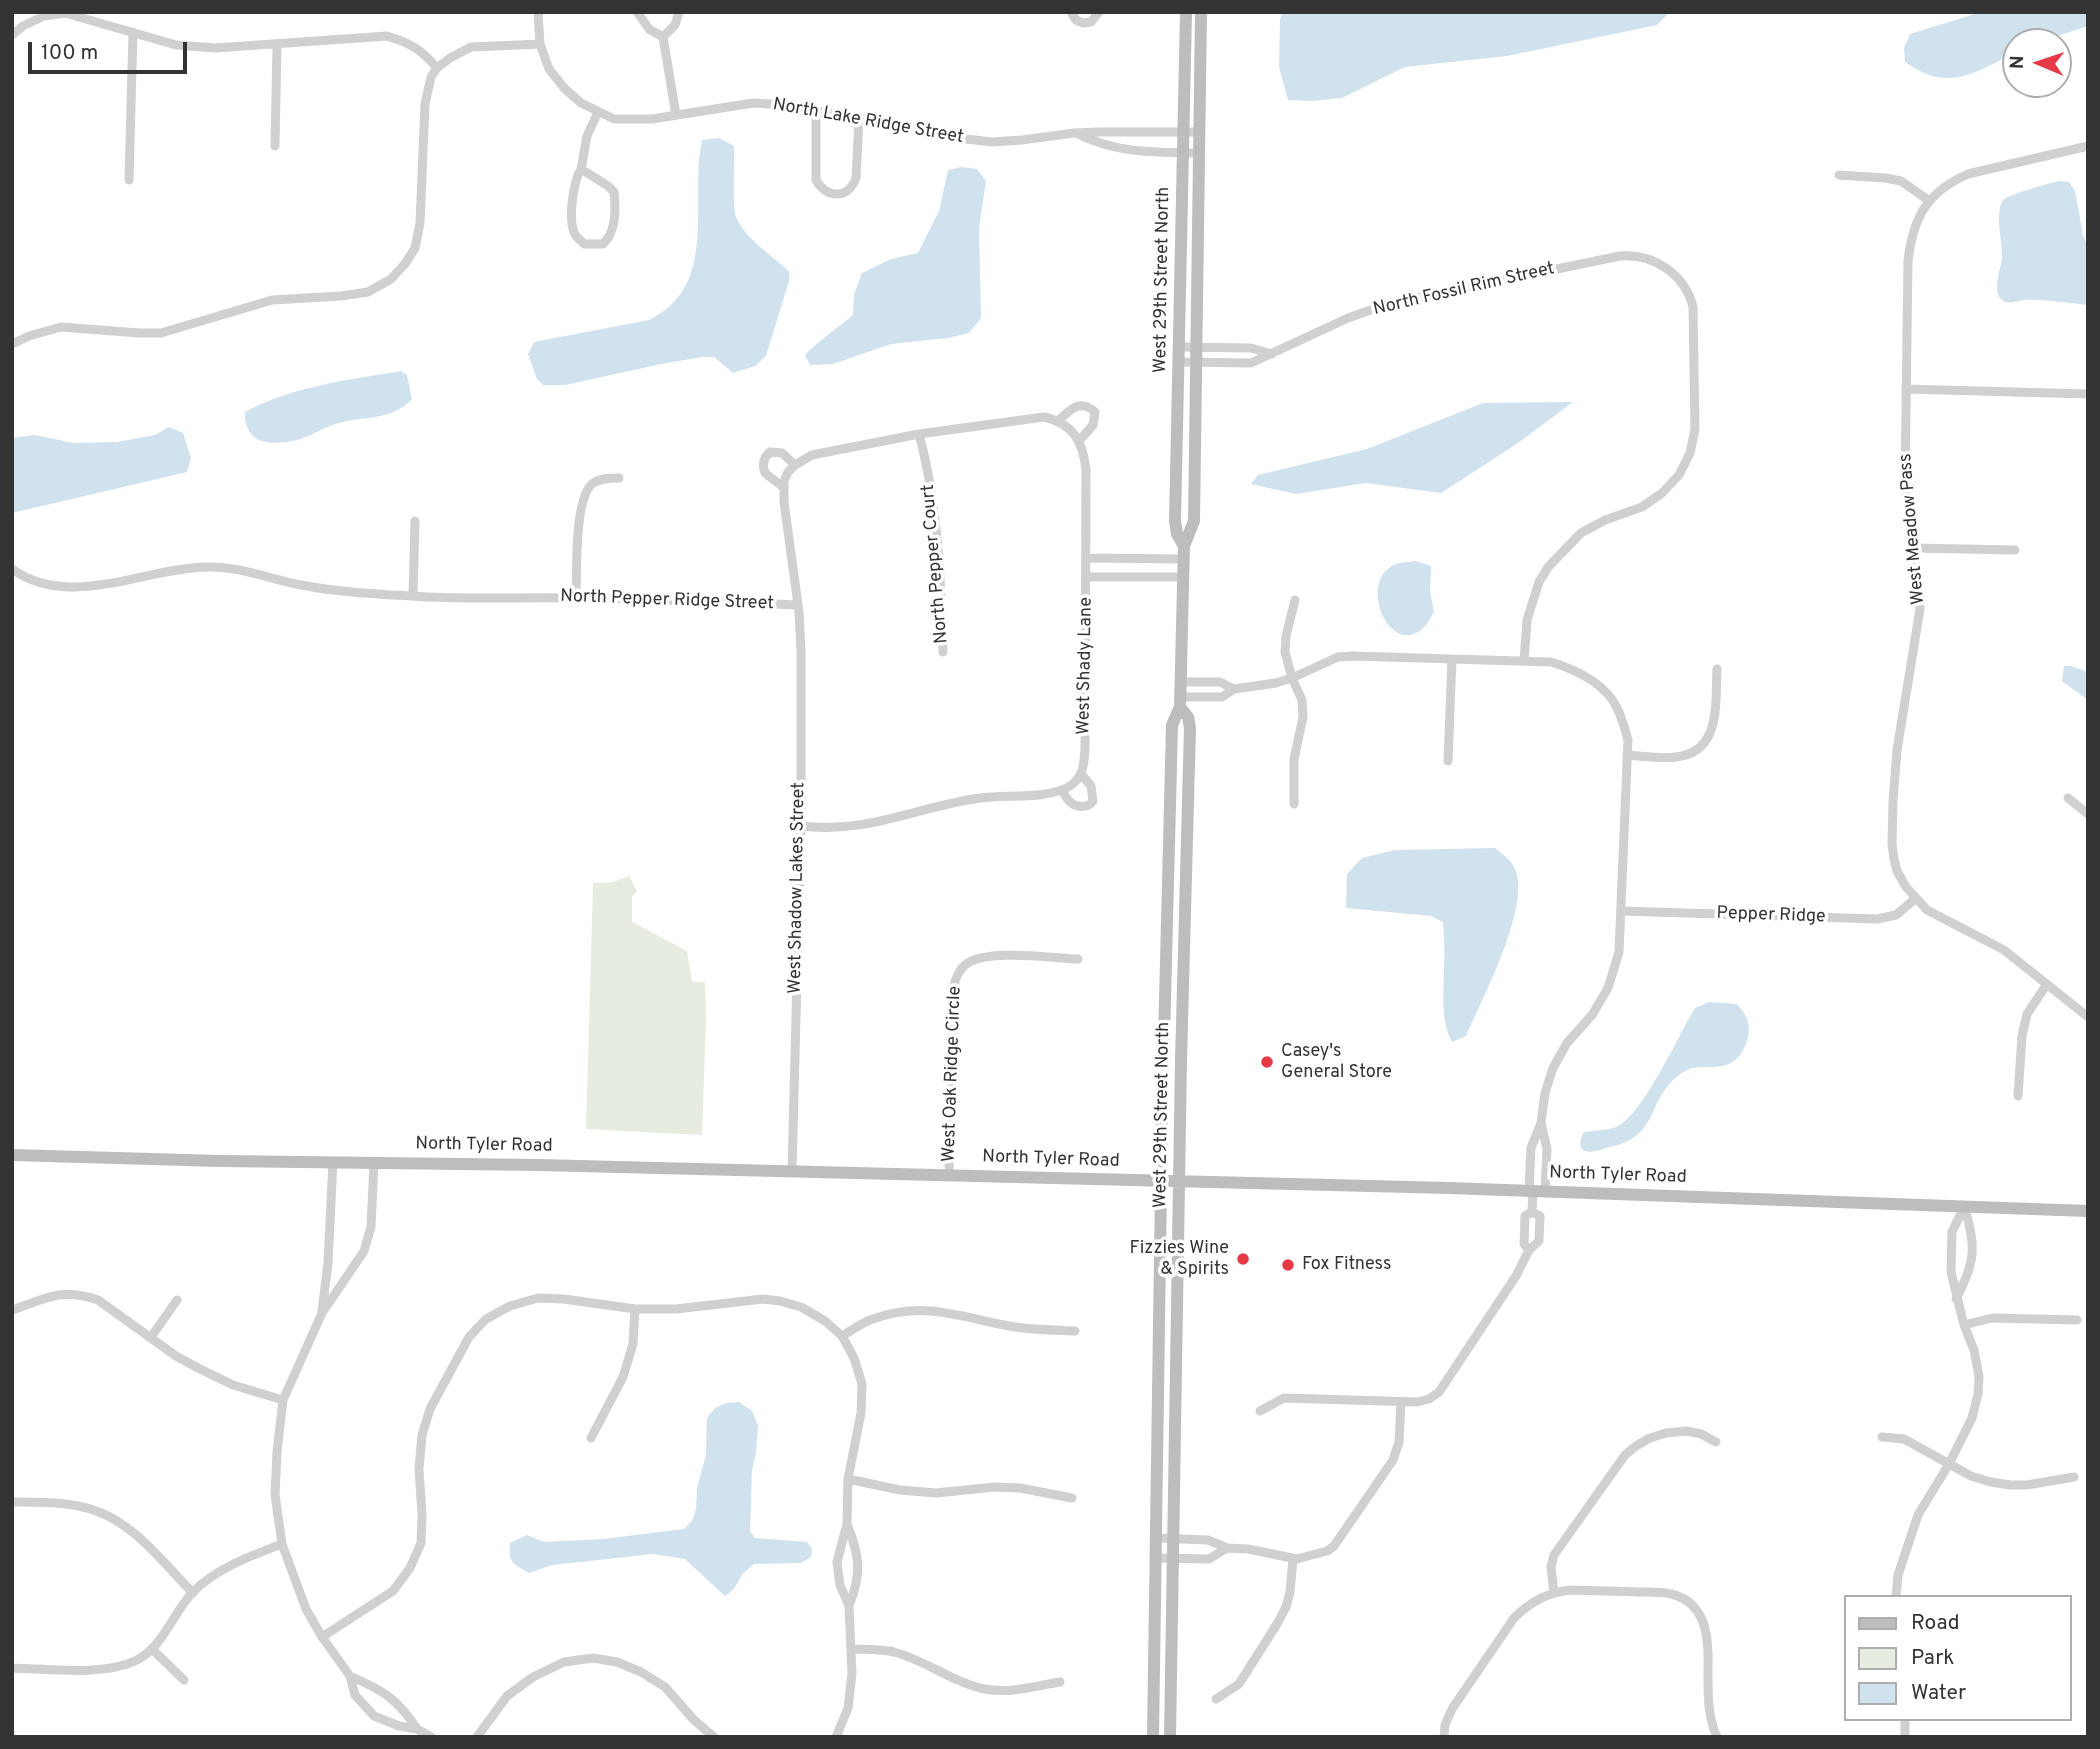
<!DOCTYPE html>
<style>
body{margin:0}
#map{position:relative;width:2100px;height:1749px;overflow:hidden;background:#fff;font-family:Overpass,sans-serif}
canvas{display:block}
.frame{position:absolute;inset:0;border:14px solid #333;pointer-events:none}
.legend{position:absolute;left:1844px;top:1595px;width:228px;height:126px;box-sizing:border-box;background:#fff;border:2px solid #adadad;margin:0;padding:9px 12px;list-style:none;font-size:21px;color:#333}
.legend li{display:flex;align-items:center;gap:14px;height:35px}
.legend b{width:35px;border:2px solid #adadad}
.north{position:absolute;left:2002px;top:28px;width:70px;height:70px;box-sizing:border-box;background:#fff;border:2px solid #adadad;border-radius:50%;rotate:272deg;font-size:19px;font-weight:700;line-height:28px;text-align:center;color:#333}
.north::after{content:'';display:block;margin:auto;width:24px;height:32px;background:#e63946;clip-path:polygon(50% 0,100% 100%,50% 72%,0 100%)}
.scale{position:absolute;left:28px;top:42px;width:159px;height:32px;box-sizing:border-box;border:4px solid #333;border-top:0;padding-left:9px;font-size:21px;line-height:24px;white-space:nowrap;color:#333;-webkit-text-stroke:5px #fff;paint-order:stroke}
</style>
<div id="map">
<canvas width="2100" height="1749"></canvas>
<div class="frame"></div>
<ul class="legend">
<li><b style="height:9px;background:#bdbdbd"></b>Road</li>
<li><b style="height:19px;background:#e6ecdf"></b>Park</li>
<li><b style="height:19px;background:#cfe2ee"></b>Water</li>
</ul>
<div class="north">N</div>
<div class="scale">100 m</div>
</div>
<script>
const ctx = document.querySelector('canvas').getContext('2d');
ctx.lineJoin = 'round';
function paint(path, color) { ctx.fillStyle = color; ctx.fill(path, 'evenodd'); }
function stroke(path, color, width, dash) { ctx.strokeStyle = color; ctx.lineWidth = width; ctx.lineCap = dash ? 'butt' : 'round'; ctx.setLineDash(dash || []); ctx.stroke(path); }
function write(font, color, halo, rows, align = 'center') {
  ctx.font = font + ' Overpass,sans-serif'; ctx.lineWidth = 7; ctx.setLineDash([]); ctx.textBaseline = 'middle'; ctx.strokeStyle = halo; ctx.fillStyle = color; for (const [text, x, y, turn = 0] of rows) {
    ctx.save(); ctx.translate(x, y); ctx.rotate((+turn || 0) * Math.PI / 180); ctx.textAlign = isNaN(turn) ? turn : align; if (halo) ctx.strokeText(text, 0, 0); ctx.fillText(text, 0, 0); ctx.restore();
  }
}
const green = new Path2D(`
 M629 876 637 891 632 897V922L687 951 692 982H705L706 1018 702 1135 586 1129 593 883 613 882Z`);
const water = new Path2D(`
 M1283 12H1670L1657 25 1507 56 1405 67 1342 98 1312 101 1288 100 1279 67 1280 20Z
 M1981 12H2088V26L2039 42H2016V52C1975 73 1947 93 1905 62L1904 48 1910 34Z
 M719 138 734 146C735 161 732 209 736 217 744 237 772 256 789 271V281L766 356 755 366 733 373 714 357H703L666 363 565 385H543L537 379 528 354 534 342 649 320C720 286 689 201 702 140Z
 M961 167 977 169 986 181 979 228 981 318 969 333 948 338 891 344 833 364 810 365 805 355C819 340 837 329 853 315L854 295 862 273 891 259 918 253 939 211 948 170Z
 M2059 181 2069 182 2075 191 2083 235 2088 248V305C2066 303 2044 299 2023 300 2016 301 2008 305 2002 300 1992 292 2000 270 2002 259 2003 243 1994 213 2003 200 2007 195 2050 183 2059 181Z
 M401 371 407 375 412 399C391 422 364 415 336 424 324 427 313 435 301 439 275 446 244 447 245 412 293 386 348 380 401 371Z
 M1573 402 1515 445 1441 493 1366 483 1296 494 1251 484 1258 475 1367 449 1483 403Z
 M169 427 183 433 191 458 187 472 12 513V438L35 435 73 443 117 442 155 435Z
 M1416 561 1431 566 1430 592 1434 612C1431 616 1429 622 1425 626 1392 662 1356 583 1394 565 1400 562 1409 562 1416 561Z
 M2064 666H2071L2088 672V700L2062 681Z
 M1495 848C1501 853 1510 859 1514 867 1533 903 1482 999 1466 1036L1452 1042C1440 1018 1444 993 1444 966 1445 951 1444 937 1443 922L1431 916 1346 908 1347 874 1362 858 1395 850Z
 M1709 1002 1737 1004C1742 1010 1747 1016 1748 1023 1752 1036 1742 1059 1729 1064 1708 1072 1696 1059 1674 1079 1646 1106 1658 1138 1606 1148 1601 1150 1591 1153 1585 1151 1577 1147 1581 1138 1584 1132 1594 1130 1607 1131 1616 1127 1642 1117 1679 1034 1695 1008Z
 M739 1402 752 1411 758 1425 756 1453 752 1470 750 1531 755 1538 807 1542 812 1549 811 1557 801 1563 754 1564 743 1573 734 1589 725 1596 685 1559 653 1554 552 1565 529 1573C513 1564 508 1563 510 1543L527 1535 544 1542 603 1539 684 1529 692 1521 696 1509 697 1488 706 1455 707 1418 715 1408 726 1403Z`);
const street = new Path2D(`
 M538 12 540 44 549 69 565 89 581 103 614 119H652L753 103 786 105 966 139 992 142 1022 140 1074 133 1098 132H1198
 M637 12 649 29 663 37 675 25 679 12
 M1071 12 1076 20 1083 23 1091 22 1099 12
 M12 35 23 26 44 16 65 13 176 45 215 48 387 36C410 43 421 49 437 68
 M663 37 676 115
 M816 111V180C826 198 848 200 856 178L859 119
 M1076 133C1118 154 1152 152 1198 153
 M275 146 277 44
 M2088 146 1968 174C1927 192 1913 217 1908 261L1905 485 1920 609 1897 750 1893 801 1892 844 1894 859 1897 871 1906 887 1927 910 2004 950 2088 1017
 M581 169 608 186 614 192C616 209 616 232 603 244H584C582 241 578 239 576 236 567 223 573 182 581 169Z
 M581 169 587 136 598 112
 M1839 175 1885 178 1901 181 1928 200
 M129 180 133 32
 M12 344 29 336 61 327 139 333H161L272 300 341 296 368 292 391 279 405 264 415 248 420 223 425 104 431 77 437 68 450 58 471 47 540 44
 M1180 347 1251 348 1272 354
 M1179 362 1251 363 1348 318 1387 304 1620 256C1653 253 1685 274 1693 307L1695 429 1690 453 1679 475 1662 493 1642 507 1605 520 1581 533 1549 566 1539 582 1527 620 1524 661
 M1906 389 2088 394
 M1058 421C1070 410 1080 398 1095 412L1093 425 1079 441
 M919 434C938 505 941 579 943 652
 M783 487 765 473C762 465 763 458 770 452L782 453 795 465
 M1913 548 2015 550
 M1087 558 1184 559
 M12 569C69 610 144 568 207 567 239 566 270 579 301 585 337 592 375 594 411 596 466 600 521 597 576 598 650 599 724 602 798 605
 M1087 577H1183
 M413 596 415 521
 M576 598C577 573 574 500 592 484 599 478 611 478 619 478
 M1181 682H1220L1234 689
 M1181 697H1222L1234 689 1276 683 1292 678 1338 657 1353 656 1551 662C1577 670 1605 683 1617 708 1622 718 1625 729 1628 740L1619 952 1608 988 1592 1015 1567 1043 1553 1068 1545 1093 1541 1123 1531 1148 1529 1190
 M1627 755C1643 756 1661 759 1676 757 1722 752 1715 702 1717 669
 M1448 761 1452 659
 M1062 790C1068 802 1075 810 1089 805L1093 801 1091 786 1081 774
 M2068 798 2088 814
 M1294 804V759L1303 717 1302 700 1292 678 1285 652 1286 636 1295 600
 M1622 911 1877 919 1896 915 1915 899
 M2018 1096 2022 1036 2027 1014 2047 984
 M1541 1123 1547 1149 1545 1191
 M374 1162 371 1227 364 1251 322 1313 283 1400 277 1452 275 1495 282 1544 306 1609 322 1637 350 1676 355 1695 374 1716 399 1726 417 1729 431 1737
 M792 1171 801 826V651L799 612 784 502V481L788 472 795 465 812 455 919 434 1044 417C1074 424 1083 442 1086 470L1085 748C1084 763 1084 777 1070 786 1047 800 1007 794 980 798 916 807 868 834 801 826
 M949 1175 953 989C955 980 958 971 965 965 985 948 1052 958 1078 959
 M1532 1212 1540 1216 1539 1241 1529 1250 1524 1244 1525 1216 1532 1212 1533 1190
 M1956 1299C1975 1263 1977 1246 1964 1207
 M12 1310C45 1299 62 1287 98 1300L176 1356 200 1369 233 1385 283 1400
 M322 1311 328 1263 333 1161
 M1964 1325 1992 1318 2077 1320
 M842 1336C851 1331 860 1324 870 1320 921 1301 954 1315 1004 1325 1027 1330 1051 1330 1075 1331
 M151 1337 177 1300
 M1260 1411 1284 1398 1417 1402 1429 1399 1439 1392 1516 1276 1529 1250
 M1882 1437 1904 1439 1971 1476 1991 1482 2010 1485H2027L2074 1477
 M591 1438 623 1377 633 1344 635 1309
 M848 1479 900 1490 936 1493 995 1487 1020 1488 1072 1498
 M12 1502C44 1502 79 1501 108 1516 142 1533 167 1567 193 1593
 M847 1524C860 1557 862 1572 849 1606
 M1156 1538 1208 1540 1227 1548 1248 1549 1297 1559 1327 1551 1334 1546 1393 1460 1399 1442 1401 1402
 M1156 1558 1209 1559 1227 1548
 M1554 1593 1551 1567 1554 1555 1625 1455 1636 1446 1650 1438 1666 1433 1687 1431 1701 1434 1716 1442
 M1896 1597 1898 1575 1918 1515 1949 1464 1972 1418 1978 1394 1979 1376 1974 1350 1964 1325 1951 1272 1952 1232 1964 1207
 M322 1637 393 1591 410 1568 421 1543 422 1515 419 1469 422 1435 430 1409 469 1337 486 1319 510 1306 538 1298 564 1299 635 1309H676L763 1299 780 1301 801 1307 825 1321 842 1336 854 1358 862 1384 861 1413 848 1479 847 1524 837 1562 840 1585 849 1606 852 1673 848 1708 836 1737
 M851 1649C865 1649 880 1649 894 1652 925 1660 952 1682 984 1689 1009 1694 1035 1686 1060 1682
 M153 1650 184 1680
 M12 1668C49 1669 102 1676 135 1661 163 1648 172 1614 193 1592 217 1568 250 1556 282 1544
 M350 1676C382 1690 397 1698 417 1729
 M1216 1699 1239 1684 1277 1624 1286 1607 1290 1592 1293 1558
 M1905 1719V1737
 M477 1737 507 1696 533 1677 564 1662 593 1658 617 1662 641 1672 665 1687 694 1720 714 1737
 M1444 1737 1445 1725 1452 1709 1514 1618C1531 1601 1549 1591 1573 1590 1595 1591 1617 1591 1638 1592 1649 1592 1660 1591 1671 1594 1706 1602 1709 1637 1708 1668 1708 1692 1707 1715 1717 1737`);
const secondary = new Path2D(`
 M1184 546 1177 534 1175 521 1186 12
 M12 1155 221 1161 539 1165 1449 1188 2088 1211
 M1153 1737 1162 1119 1172 725 1180 707 1184 546 1194 521 1201 12
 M1170 1737 1181 1060 1190 728 1188 717 1180 707`);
const markers = [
 [1267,1062,7,"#e63946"],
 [1243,1259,7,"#e63946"],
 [1288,1265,7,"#e63946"]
];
const streetNames = [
 ["North Lake Ridge Street",868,122,10],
 ["West 29th Street North",1163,280,-89],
 ["North Fossil Rim Street",1464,290,-13],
 ["West Meadow Pass",1913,529,-95],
 ["North Pepper Court",936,564,-95],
 ["North Pepper Ridge Street",667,601,2],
 ["West Shady Lane",1086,666,-89],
 ["West Shadow Lakes Street",798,888,-89],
 ["Pepper Ridge",1771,916,2],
 ["West Oak Ridge Circle",953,1074,-88],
 ["West 29th Street North",1163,1115,-89],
 ["North Tyler Road",484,1146,1],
 ["North Tyler Road",1051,1160,2],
 ["North Tyler Road",1618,1176,2]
];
const poiNames = [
 ["Casey's",1281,1052],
 ["General Store",1281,1073],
 ["Fizzies Wine",1229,1249,"right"],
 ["& Spirits",1229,1270,"right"],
 ["Fox Fitness",1302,1265]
];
paint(green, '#e6ecdf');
paint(water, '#cfe2ee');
stroke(street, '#d0d0d0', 9);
stroke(secondary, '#bdbdbd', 12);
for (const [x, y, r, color] of markers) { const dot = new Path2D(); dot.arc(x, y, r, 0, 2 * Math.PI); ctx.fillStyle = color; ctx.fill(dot); stroke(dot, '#fff', 2.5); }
write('18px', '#333', '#fff', streetNames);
write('18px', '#333', '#fff', poiNames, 'left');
</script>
